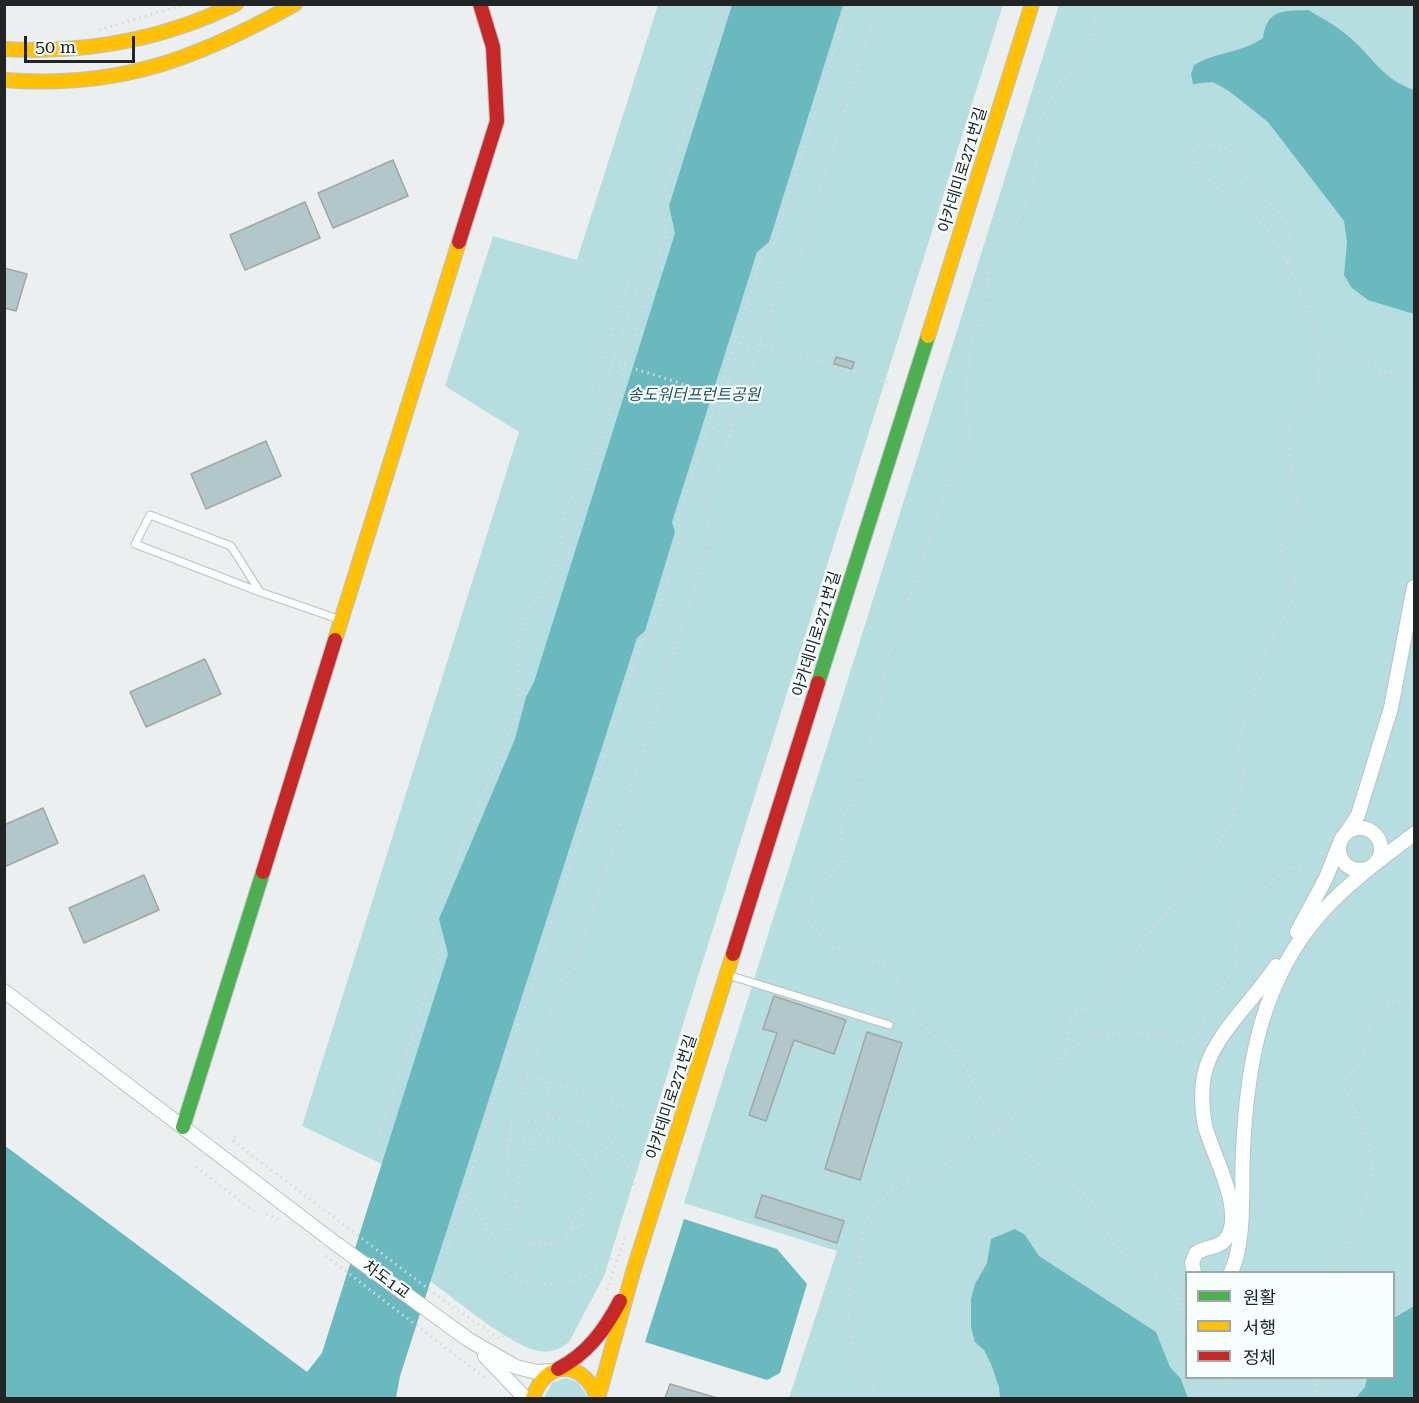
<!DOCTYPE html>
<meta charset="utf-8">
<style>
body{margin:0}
#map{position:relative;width:1419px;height:1403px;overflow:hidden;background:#ebefef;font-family:"Roboto Serif","Noto Sans KR",serif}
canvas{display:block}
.frame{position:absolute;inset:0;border:6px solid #222525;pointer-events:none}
.legend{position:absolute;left:1185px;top:1271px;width:210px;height:108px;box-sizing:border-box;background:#f6fefe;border:2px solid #a1a7a7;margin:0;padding:8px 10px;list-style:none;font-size:18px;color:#222525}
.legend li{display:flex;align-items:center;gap:12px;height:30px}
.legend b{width:30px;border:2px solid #a1a7a7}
.scale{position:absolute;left:24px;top:36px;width:111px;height:27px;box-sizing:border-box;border:3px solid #222525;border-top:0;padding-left:8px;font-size:18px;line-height:21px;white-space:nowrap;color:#222525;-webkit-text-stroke:4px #f6fefe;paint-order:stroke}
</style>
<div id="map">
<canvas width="1419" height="1403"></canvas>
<div class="frame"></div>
<ul class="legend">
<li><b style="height:8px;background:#4caf50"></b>원활</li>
<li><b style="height:8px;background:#ffc107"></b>서행</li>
<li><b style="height:8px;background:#c62828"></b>정체</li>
</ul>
<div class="scale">50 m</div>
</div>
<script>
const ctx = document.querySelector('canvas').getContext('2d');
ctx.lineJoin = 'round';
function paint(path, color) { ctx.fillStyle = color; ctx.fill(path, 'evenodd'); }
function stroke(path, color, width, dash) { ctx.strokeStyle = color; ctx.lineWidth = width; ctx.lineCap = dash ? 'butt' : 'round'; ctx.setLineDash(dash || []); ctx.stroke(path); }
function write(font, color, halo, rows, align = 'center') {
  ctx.font = font + ' "Roboto Serif","Noto Sans KR",serif'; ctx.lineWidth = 4.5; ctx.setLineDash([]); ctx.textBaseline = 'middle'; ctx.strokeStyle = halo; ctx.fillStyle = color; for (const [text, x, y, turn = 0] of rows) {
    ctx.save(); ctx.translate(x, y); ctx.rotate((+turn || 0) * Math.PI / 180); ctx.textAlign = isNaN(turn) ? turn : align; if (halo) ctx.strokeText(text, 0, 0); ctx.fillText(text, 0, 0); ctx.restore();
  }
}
const green = new Path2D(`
 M658 5H1003L604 1276 569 1342C560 1349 552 1353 539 1351 512 1347 455 1299 430 1281L400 1376 322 1353 382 1164 302 1126 519 432 445 386 493 236 577 260Z
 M1059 5H1414V1398H789L837 1251 684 1203ZM1186 1272H1394V1378H1186Z
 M565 1378 578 1382 588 1398H544L552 1383Z`);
const water = new Path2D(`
 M732 5H843L769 242 757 252 672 522 675 532 645 631 637 638 400 1376 396 1398H5L4 1145 307 1372 322 1353 448 954 439 919 515 739 526 697 534 682 675 233 669 206Z
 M1308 10C1322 18 1335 25 1347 35 1373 56 1380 78 1414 90V314L1368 300 1352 288 1344 275 1347 242 1344 221 1268 122 1229 91 1213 82 1193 84 1191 74 1194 65C1216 52 1241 53 1263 38 1267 9 1283 11 1308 10Z
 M684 1219 777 1249 807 1284 780 1373 767 1380 645 1342Z
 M1015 1229 1025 1235 1039 1256 1156 1332 1170 1367 1181 1379 1188 1398H1000L999 1387 991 1364 984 1350 975 1342 971 1327V1299L975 1284 987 1263 991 1239Z
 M1414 1306V1398H1356L1365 1387 1367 1378H1394V1318Z`);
const building = new Path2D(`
 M393 160 408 196 333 228 318 193Z
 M305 202 320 238 245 270 230 235Z
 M4 268 27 274 16 311 4 308Z
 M836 357 854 362 852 369 834 364Z
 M266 441 281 476 206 509 191 474Z
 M205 659 221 694 146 727 130 692Z
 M43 808 58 843 4 867V825Z
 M144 875 159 910 84 943 69 908Z
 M774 996 846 1020 834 1054 794 1040 766 1121 749 1115 777 1033 763 1029Z
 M867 1032 902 1043 860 1180 825 1169Z
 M762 1195 844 1221 837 1243 755 1217Z
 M670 1384 717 1398H665Z`);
const path = new Path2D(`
 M1097 4 1095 25 1080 68 1061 81 1039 122 1040 142 1033 180 1018 221 995 247 990 258 986 310 973 337 968 369 966 410 971 447 949 484 883 673 882 702 852 803 841 820 844 859 813 898 806 913 808 923 832 947 885 964 892 970 917 1020 929 1033 951 1047 962 1062 999 1131 1049 1173 1079 1189 1095 1203 1113 1244 1170 1289 1178 1300 1186 1325
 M99 30 186 4
 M1288 264C1300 222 1276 211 1252 184 1242 173 1237 160 1228 149L1203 143 1196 147 1192 159C1206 188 1241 199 1262 224 1291 259 1304 303 1320 345
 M760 343 889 383
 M592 390 602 394 638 288 627 285 598 373
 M731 435 714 430 747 324 755 326 732 399 741 402
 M1065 1052 1071 1017 1075 1012 1095 1006 1103 999 1111 991 1118 973 1190 883 1231 824 1246 771 1237 744 1264 668V654L1292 600 1294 578 1281 555V546L1284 536 1299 514 1287 432 1296 412 1318 391 1320 345 1382 371 1414 377
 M503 1066 660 1118
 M511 1127C575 1104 617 1125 636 1190
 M235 1136 232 1140 443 1300 500 1339 503 1336
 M372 1159 439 954 431 920 515 720 519 698 518 655 522 630 530 609 550 578 559 557 566 509 602 437 667 232 660 208 725 4
 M584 1160 614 1145
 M196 1167 254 1211
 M465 1194 488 1226 476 1241C504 1297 573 1295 614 1256
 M266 1214 278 1219
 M488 1226C520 1186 500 1161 513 1121 527 1073 548 1027 563 979L574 971 711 534 705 513 784 268 800 254 878 4
 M571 1226C577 1228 584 1228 586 1220L581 1212
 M486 1229 500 1240C521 1217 513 1191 523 1166 535 1135 560 1117 545 1080
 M500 1240 519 1249 537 1242 560 1246C570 1239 568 1231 573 1222 577 1214 586 1209 590 1200 600 1177 581 1149 559 1141 543 1134 524 1145 509 1137
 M529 1245 537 1252 544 1243
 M326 1256 485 1378
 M1340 1272C1344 1235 1375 1200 1372 1161 1369 1135 1352 1108 1343 1083 1345 1075 1353 1073 1358 1066 1377 1033 1358 996 1414 1003
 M440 1277 507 1055 528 999 641 642 651 634 682 533 678 521 761 258 773 247 849 4
 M607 1290 626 1234
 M1228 1378 1236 1398
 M1316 1378V1398
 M876 1398C875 1383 864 1374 858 1361 845 1333 847 1306 852 1277L860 1270 863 1226 873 1208 891 1190 941 1169 966 1139 999 1131 1038 1094 1065 1052 1087 1041 1130 1030 1187 1043 1200 1034 1207 1005 1221 990 1235 968 1239 922 1258 893 1285 869 1316 867`);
const lane = new Path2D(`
 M260 592 135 544 150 515 231 546 260 592 341 620
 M728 975 889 1025`);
const street = new Path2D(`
 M1339 849a21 21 0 1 1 42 0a21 21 0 1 1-42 0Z
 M1347 832 1358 815 1391 708 1414 587
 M1297 932 1326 878 1339 845
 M4 991 335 1243 469 1340 516 1367 537 1372 552 1371
 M1194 1272 1192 1263 1196 1253C1205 1247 1218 1248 1225 1240 1247 1214 1212 1154 1205 1126 1202 1110 1201 1092 1204 1076 1211 1037 1254 1001 1276 966
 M1231 1272C1246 1241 1241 1186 1243 1151 1247 1064 1261 981 1321 913 1348 883 1382 858 1414 834
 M485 1356 525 1398`);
const fast = new Path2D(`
 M818 683 928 336
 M183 1127 263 872`);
const slow = new Path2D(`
 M4 49C86 54 162 40 236 4
 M4 80C118 89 197 59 295 4
 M928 336 1032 4
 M335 640 459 242
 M533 1398C545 1359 585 1360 597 1398
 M598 1398 633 1272 733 954`);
const jam = new Path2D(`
 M459 242 497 121 493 47 480 4
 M263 872 335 640
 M733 954 818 683
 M558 1369C587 1354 605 1330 620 1301`);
const pathBridge = new Path2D(`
 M613 362 724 397`);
const streetNames = [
 ["아카데미로271번길",963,170,-73],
 ["아카데미로271번길",817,634,-73],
 ["아카데미로271번길",672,1097,-72],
 ["차도1교",386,1280,36]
];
const parkNames = [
 ["송도워터프런트공원",694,395]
];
paint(green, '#b6dee1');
paint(water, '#69b9bf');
paint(building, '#b1c7c9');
stroke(building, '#a2a5a5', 1.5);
stroke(lane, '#bdc1c1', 9);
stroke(street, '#bdc1c1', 16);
stroke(fast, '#bdc1c1', 16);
stroke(slow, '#bdc1c1', 16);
stroke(jam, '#bdc1c1', 16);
stroke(path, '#d8d9d9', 3, [1.5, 4.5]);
stroke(lane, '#fcfdfd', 7);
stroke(street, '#fcfdfd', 14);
stroke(fast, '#4caf50', 14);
stroke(slow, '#ffc107', 14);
stroke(jam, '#c62828', 14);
stroke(pathBridge, '#d8d9d9', 3, [1.5, 4.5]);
write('16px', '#222525', '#f6fefe', streetNames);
write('italic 16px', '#255458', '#f6fefe', parkNames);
</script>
